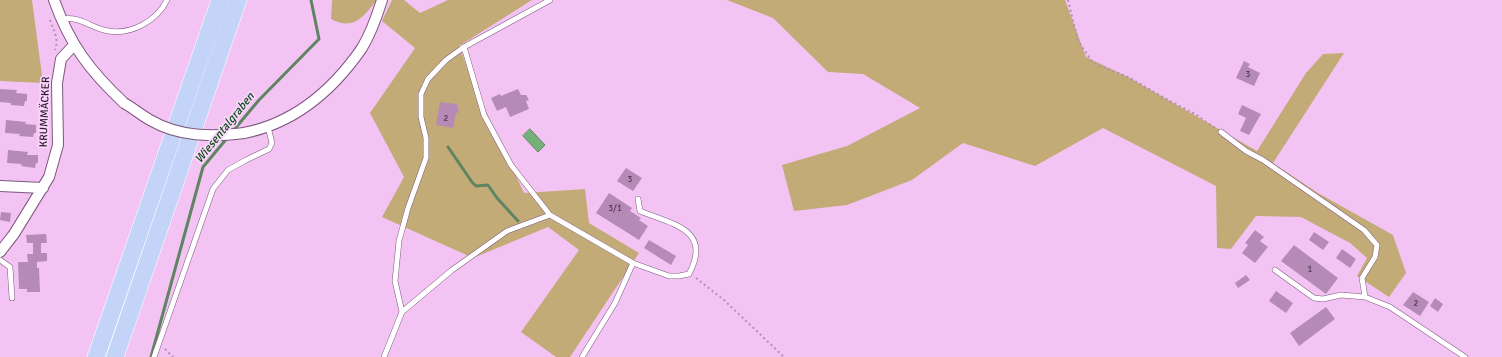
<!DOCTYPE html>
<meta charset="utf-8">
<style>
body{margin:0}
canvas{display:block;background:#f3c4f3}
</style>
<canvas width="1502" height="357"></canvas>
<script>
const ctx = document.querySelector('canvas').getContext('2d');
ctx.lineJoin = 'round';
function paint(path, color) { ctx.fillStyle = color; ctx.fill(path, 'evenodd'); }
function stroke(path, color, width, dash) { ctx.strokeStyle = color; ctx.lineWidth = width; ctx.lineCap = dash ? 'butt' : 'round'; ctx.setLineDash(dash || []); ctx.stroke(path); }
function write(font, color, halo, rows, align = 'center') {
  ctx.font = font + ' Signika,sans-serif'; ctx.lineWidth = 3.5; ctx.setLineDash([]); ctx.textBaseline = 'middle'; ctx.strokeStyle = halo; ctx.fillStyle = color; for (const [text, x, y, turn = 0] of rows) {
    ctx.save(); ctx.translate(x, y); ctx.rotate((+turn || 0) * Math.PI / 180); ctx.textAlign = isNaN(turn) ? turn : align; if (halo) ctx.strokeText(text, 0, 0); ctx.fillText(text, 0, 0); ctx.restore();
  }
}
const green = new Path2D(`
 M0 0H32L43 83 0 81Z
 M332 0H377C363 17 354 31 331 19Z
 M392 0H404L420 13 448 0H532L459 46 473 83 524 193 585 189 589 223 639 253 570 357H556L521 332 579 250 548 227 473 258 382 217 404 177 370 113 415 48 382 21Z
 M727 0H1065L1086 57 1128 77 1257 151 1306 73 1323 54 1344 53 1273 163 1318 193 1393 235 1406 273 1389 297 1357 276 1367 258 1350 243 1301 217 1256 216 1231 249 1217 248 1216 186 1103 128 1035 166 963 143 912 180 847 205 794 211 782 165 847 146 920 108 863 74 828 72 773 18Z`);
const water = new Path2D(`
 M530 129 545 145 538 152 523 136Z`);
const stream = new Path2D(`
 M233 131 259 100 319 39 311 0
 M448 147 472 182 476 186 488 185 497 198 518 221
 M151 357 203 167 228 137`);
const building = new Path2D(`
 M1244 61 1250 64 1248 67 1260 73 1254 86 1236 78Z
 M0 89 17 90 16 93 27 94V101H25L24 106 11 105V103L0 102Z
 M518 89 521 95H526L529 100 526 101 529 109 510 117 506 107 497 111 491 98 500 94 501 96Z
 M440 102 457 104V107L459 108 458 113H456L453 128 436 125Z
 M1242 105 1261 114 1249 135 1240 131 1246 118 1238 114Z
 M6 120 26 122 25 124 36 125V133H34L33 137 19 136 20 134 5 133Z
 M8 150 28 152 27 155H38V163H36L35 168 21 166 22 164 7 163Z
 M626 168 642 178 633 191 617 181Z
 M609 193 632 208 630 211 641 218 639 220 648 226 639 240 596 213Z
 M1 212 11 213 10 222 0 220Z
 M1255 230 1264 237 1260 241 1268 247 1255 263 1242 253 1248 245 1245 243Z
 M1314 232 1329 242 1323 250 1309 240Z
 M46 234 47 243H41V253H47V261L37 262V268H39L40 292H27V289H19L18 262H28L27 254H33V243H27L26 235Z
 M649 240 676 256 671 265 644 248Z
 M1294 245 1338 278 1326 294 1281 261Z
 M1342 249 1356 259 1350 268 1336 258Z
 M1246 275 1250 280 1238 288 1235 283Z
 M1276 291 1293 303 1286 313 1269 301Z
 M1413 292 1429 302 1420 316 1403 305Z
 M1435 298 1443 304 1438 312 1430 306Z
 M1326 307 1335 319 1299 346 1290 333Z`);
const path = new Path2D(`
 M1068 0 1078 41 1093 63 1128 77 1168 100 1195 114 1215 128
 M50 20C54 31 59 39 55 50
 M696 278 724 300 784 357
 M165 349 173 357`);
const service = new Path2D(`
 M61 19C82 16 90 28 108 31 131 35 157 21 167 0
 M464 47 484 115 511 165 550 215 633 263 669 276H679L689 274C713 229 671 224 640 211L638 199
 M1221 132 1246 151 1263 160 1364 230 1377 245 1375 257 1362 278 1365 297
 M0 260 10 267 12 298
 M1275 270 1314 298 1323 299 1341 295 1365 297 1390 307 1465 357
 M402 312 395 281 399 241 408 208 426 158V138L421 117V94L428 79 446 60 464 47 550 0
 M154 357 213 189 228 170 246 160 269 149 272 143 268 127
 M384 357 402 312 452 270 507 231 550 215
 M582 357 615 303 633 263`);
const minor = new Path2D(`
 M54 0C70 45 90 71 124 103
 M244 133C295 123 333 90 362 48 371 33 377 16 382 0
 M0 186 43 188
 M0 252 14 234 49 177 58 145 57 83 61 59 74 45`);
const trunk = new Path2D(`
 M96 357 220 0
 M115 357 238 0`);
const minorBridge = new Path2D(`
 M124 103C133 108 141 115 150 120 179 137 212 137 244 133`);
const numberNames = [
 ["3",1248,75],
 ["2",446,119],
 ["3",630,180],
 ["3/1",615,209],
 ["1",1310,270],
 ["2",1416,304]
];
const streetNames = [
 ["KRUMMÄCKER",45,112,-88]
];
const waterNames = [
 ["Wiesentalgraben",225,128,-51]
];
paint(green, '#c3ab78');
paint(water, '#75b078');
stroke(water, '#608462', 1);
stroke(stream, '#608462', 3);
paint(building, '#b58ab6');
stroke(service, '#7f5780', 6);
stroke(minor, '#7f5780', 12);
stroke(trunk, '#fff', 18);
stroke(path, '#b38eb3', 2, [2, 3]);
stroke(service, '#fff', 5);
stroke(minor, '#fff', 10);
stroke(trunk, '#c4d4f8', 17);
stroke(minorBridge, '#7f5780', 12, []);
stroke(minorBridge, '#fff', 10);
write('9px', '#503952', null, numberNames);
write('11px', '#2f1e30', '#fbd5fb', streetNames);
write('italic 12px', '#0b4d18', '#fbd5fb', waterNames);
</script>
